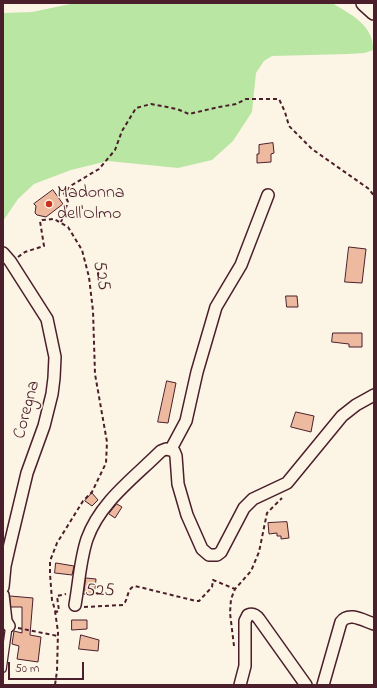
<!DOCTYPE html>
<style>
body{margin:0}
#map{position:relative;width:377px;height:688px;overflow:hidden;background:#fcf5e5;font-family:"Indie Flower",sans-serif}
canvas{display:block}
.frame{position:absolute;inset:0;border:4px solid #4a1f2b;pointer-events:none}
.scale{position:absolute;left:8px;top:662px;width:76px;height:18px;box-sizing:border-box;border:2px solid #4a1f2b;border-top:0;padding-left:5px;font-size:12px;line-height:14px;white-space:nowrap;color:#4a1f2b;-webkit-text-stroke:3px #fcf5e5;paint-order:stroke}
</style>
<div id="map">
<canvas width="377" height="688"></canvas>
<div class="frame"></div>
<div class="scale">50 m</div>
</div>
<script>
const ctx = document.querySelector('canvas').getContext('2d');
ctx.lineJoin = 'round';
function paint(path, color) { ctx.fillStyle = color; ctx.fill(path, 'evenodd'); }
function stroke(path, color, width, dash) { ctx.strokeStyle = color; ctx.lineWidth = width; ctx.lineCap = dash ? 'butt' : 'round'; ctx.setLineDash(dash || []); ctx.stroke(path); }
function write(font, color, halo, rows, align = 'center') {
  ctx.font = font + ' "Indie Flower",sans-serif'; ctx.lineWidth = 3; ctx.setLineDash([]); ctx.textBaseline = 'middle'; ctx.strokeStyle = halo; ctx.fillStyle = color; for (const [text, x, y, turn = 0] of rows) {
    ctx.save(); ctx.translate(x, y); ctx.rotate((+turn || 0) * Math.PI / 180); ctx.textAlign = isNaN(turn) ? turn : align; if (halo) ctx.strokeText(text, 0, 0); ctx.fillText(text, 0, 0); ctx.restore();
  }
}
const green = new Path2D(`
 M75 3H332C350 14 374 25 373 50L365 53 348 54 272 56 264 61 256 73 252 112 233 141 212 160 178 168 108 161 71 170 34 184 18 199 3 221V13L32 12Z`);
const building = new Path2D(`
 M273 143 274 153 271 154V162L257 163V154H259V145Z
 M53 190 63 204 46 217 37 215 35 213 36 206 34 204Z
 M349 247 366 249 362 283 345 282Z
 M286 296H297L298 307H287Z
 M333 333H362V347H349V344L332 342Z
 M167 381 176 383 168 423 158 422Z
 M296 412 314 416 311 432 291 427Z
 M92 493 98 500 92 506 85 501Z
 M117 504 122 507 115 518 109 514Z
 M287 522 289 538 281 539V536H277V533L269 534 268 523Z
 M56 563 74 566 72 575 55 573Z
 M86 578 96 579 95 589H93L92 595 84 594Z
 M10 596 33 598 30 635 41 637 38 662 17 659 19 646 12 644 14 631 22 633V607H11Z
 M72 620H87V629L72 630Z
 M81 635 99 640 98 651 79 649Z`);
const path = new Path2D(`
 M61 222 68 202 64 193 72 185 99 169 115 150 122 131 136 108 151 104 177 109 189 114 219 107 236 104 246 99H279L285 112 289 126 312 149 369 189 374 196
 M18 257 25 252 44 246 40 221 42 220 54 219 68 227 82 250 89 277 93 311 95 374 107 442 106 463 92 492 83 501 57 543 50 561V574L52 600 55 610 56 612 59 611 57 596 66 594
 M84 607 123 605C129 599 126 589 135 586L196 601H199L212 587 213 580 235 589
 M55 611 58 632 57 671 55 685
 M18 628 58 636
 M234 646 230 613 231 599 235 589 251 571 259 552 267 513 282 498`);
const lane = new Path2D(`
 M3 669 9 626`);
const street = new Path2D(`
 M3 253 10 261 47 319 55 357 54 378 52 394 44 426 27 473 10 544 5 566 3 587
 M171 449 186 421 197 372 216 307 241 265 268 195
 M3 595 6 621 9 626
 M75 605C79 583 80 560 87 539 100 502 134 478 161 451L166 449 174 451 176 456 178 484 187 515 202 549 209 555H217L221 552 244 508 253 499 287 483 342 416 356 405 374 395
 M240 685 245 666V621L248 615C253 613 256 615 259 619L306 685
 M323 685 341 622C349 611 364 621 374 624`);
const secondary = new Path2D(`
 M364 3 374 12`);
const markers = [
 [49,204,4,"#c8321e"]
];
const poiNames = [
 ["Madonna",57,194],
 ["dell'Olmo",57,215]
];
const streetNames = [
 ["525",100,276,79],
 ["Coregna",28,410,-75],
 ["525",100,592,-1]
];
paint(green, '#bae6a4');
paint(building, '#edb99f');
stroke(building, '#4a1f2b', 1);
stroke(lane, '#4a1f2b', 8);
stroke(street, '#4a1f2b', 14);
stroke(secondary, '#4a1f2b', 18);
stroke(path, '#4a1f2b', 2, [4, 3]);
stroke(lane, '#fcf5e5', 5.5);
stroke(street, '#fcf5e5', 11);
stroke(secondary, '#fcf5e5', 15);
for (const [x, y, r, color] of markers) { const dot = new Path2D(); dot.arc(x, y, r, 0, 2 * Math.PI); ctx.fillStyle = color; ctx.fill(dot); stroke(dot, '#fcf5e5', 1.5); }
write('18px', '#4a1f2b', '#fcf5e5', poiNames, 'left');
write('18px', '#4a1f2b', '#fcf5e5', streetNames);
</script>
